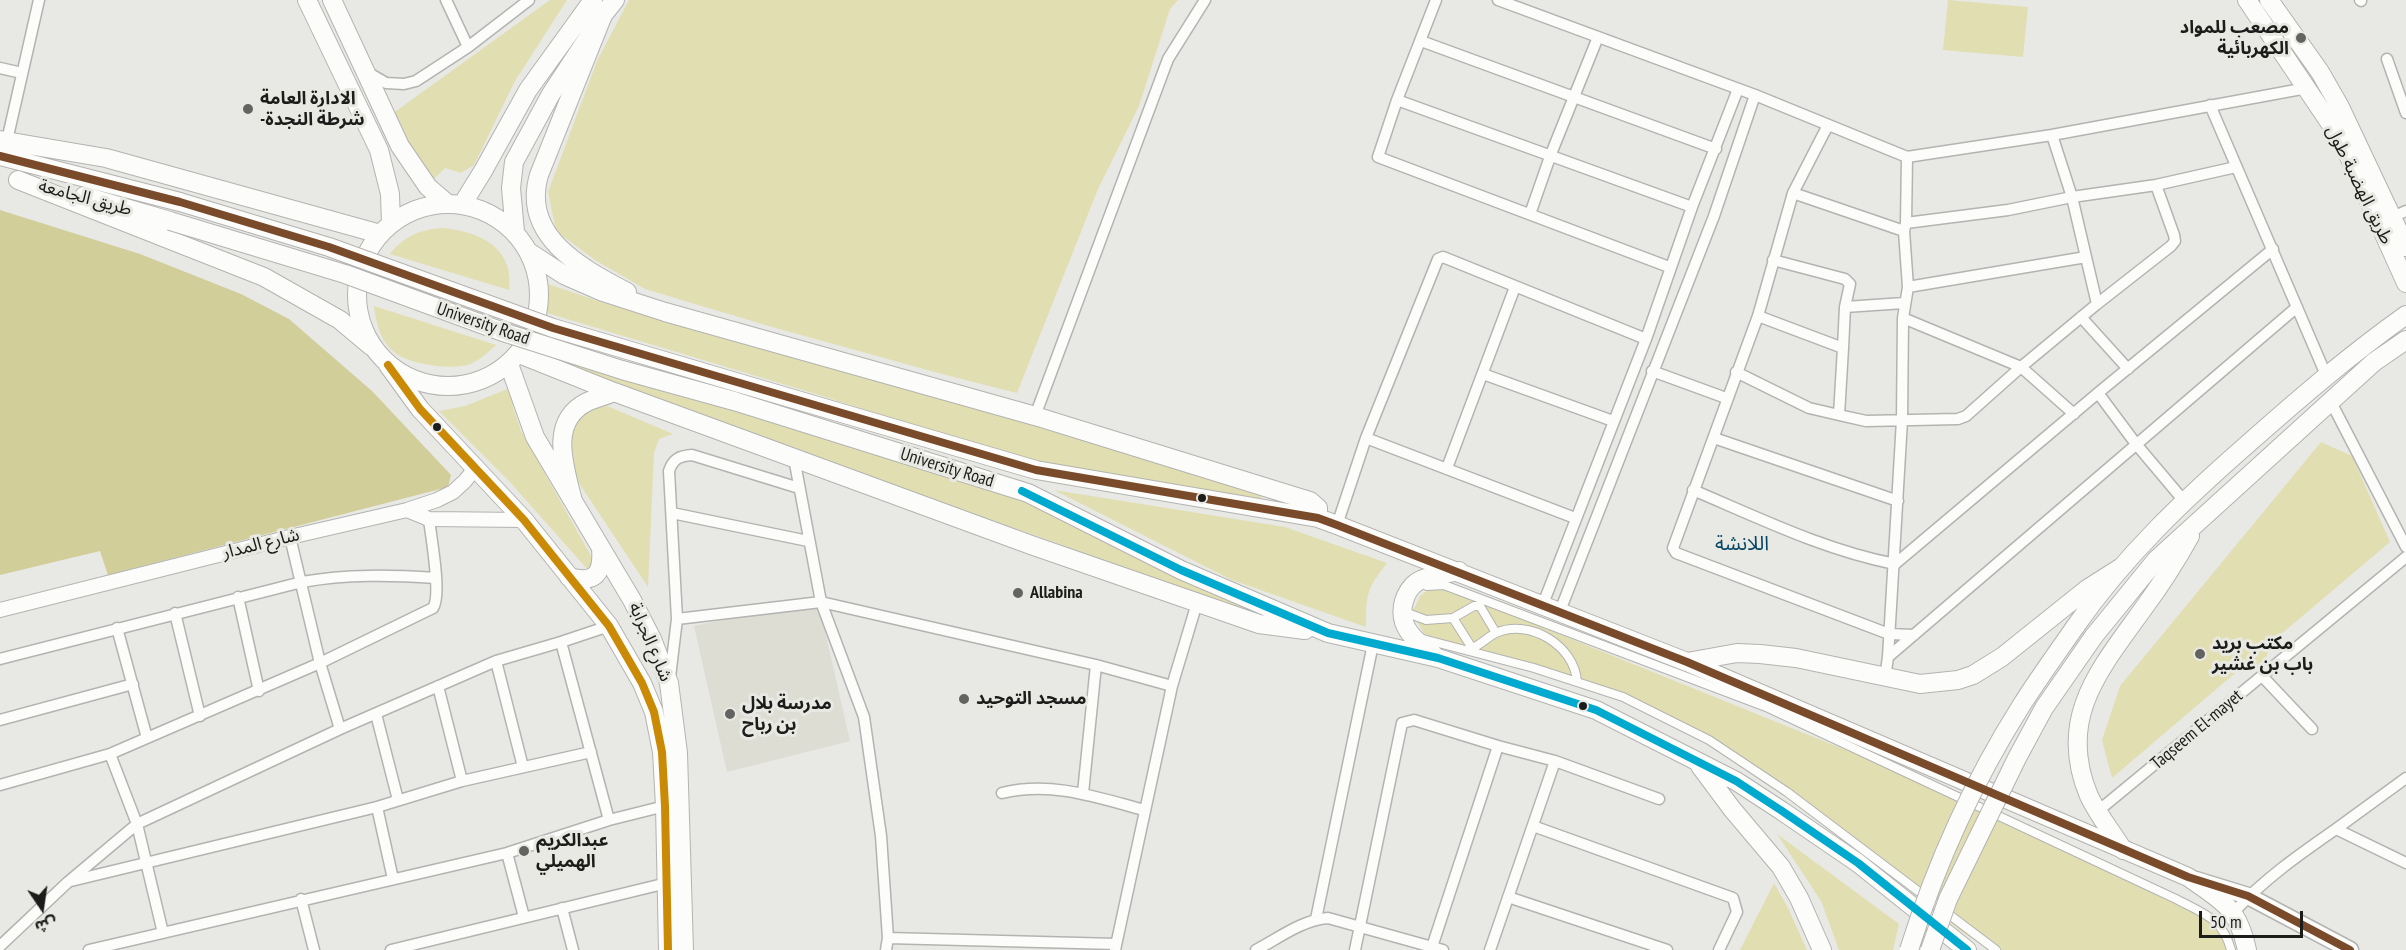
<!DOCTYPE html>
<meta charset="utf-8">
<style>
body{margin:0}
#map{position:relative;width:2406px;height:950px;overflow:hidden;background:#e8e8e5;font-family:"PT Sans Narrow","Noto Sans Arabic",sans-serif}
canvas{display:block}
.north{position:absolute;left:12px;top:878px;width:60px;height:60px;-webkit-text-stroke:4px #e9e9e4;paint-order:stroke;rotate:167deg;font-size:16px;font-weight:700;line-height:24px;text-align:center;color:#1c1c1a}
.north::after{content:'';display:block;margin:auto;width:21px;height:27px;background:#1c1c1a;clip-path:polygon(50% 0,100% 100%,50% 72%,0 100%)}
.scale{position:absolute;left:2199px;top:911px;width:104px;height:27px;box-sizing:border-box;border:3px solid #1c1c1a;border-top:0;padding-left:8px;font-size:18px;line-height:21px;white-space:nowrap;color:#1c1c1a;-webkit-text-stroke:4px #e9e9e4;paint-order:stroke}
</style>
<div id="map">
<canvas width="2406" height="950"></canvas>
<div class="north">ش</div>
<div class="scale">50 m</div>
</div>
<script>
const ctx = document.querySelector('canvas').getContext('2d');
ctx.lineJoin = 'round';
function paint(path, color) { ctx.fillStyle = color; ctx.fill(path, 'evenodd'); }
function stroke(path, color, width, dash) { ctx.strokeStyle = color; ctx.lineWidth = width; ctx.lineCap = dash ? 'butt' : 'round'; ctx.setLineDash(dash || []); ctx.stroke(path); }
function write(font, color, halo, rows, align = 'center') {
  ctx.font = font + ' "PT Sans Narrow","Noto Sans Arabic",sans-serif'; ctx.lineWidth = 6; ctx.setLineDash([]); ctx.textBaseline = 'middle'; ctx.strokeStyle = halo; ctx.fillStyle = color; for (const [text, x, y, turn = 0] of rows) {
    ctx.save(); ctx.translate(x, y); ctx.rotate((+turn || 0) * Math.PI / 180); ctx.textAlign = isNaN(turn) ? turn : align; if (halo) ctx.strokeText(text, 0, 0); ctx.fillText(text, 0, 0); ctx.restore();
  }
}
const built = new Path2D(`
 M818 600 850 741 727 772 694 626Z`);
const green = new Path2D(`
 M550 0H567L515 81 474 165 461 173 445 168 433 180 414 161 392 114Z
 M629 0H1178L1170 9 1139 106 1098 189 1017 393 942 374 772 327 645 289 595 260 556 231 548 192 597 61Z
 M1948 0 2028 7 2023 57 1943 50Z
 M442 228C478 231 515 247 509 290L390 254C404 236 419 230 442 228Z
 M548 284 601 302 862 374 1260 491 1262 499 1029 462 816 394 547 313Z
 M374 306 496 345C488 352 481 360 470 364 454 371 407 364 394 352 380 341 376 322 374 306Z
 M541 347 916 468 1018 496 1223 595 1252 612 1188 594 1057 543 870 478 805 452 539 356Z
 M510 388 513 407 521 431 595 563 588 570 509 481 439 411 465 406Z
 M598 402 673 434 659 439 654 453 648 587 571 471 572 422Z
 M2321 442 2352 456 2390 542 2273 641 2261 669 2247 663 2112 778 2102 740 2120 686Z
 M1054 490 1285 527 1387 563C1367 589 1366 593 1366 627L1232 580Z
 M1433 586 1455 592 1915 778 2222 927 2229 950H1990L1959 930 1881 862 1750 769 1646 709 1560 677 1428 640 1412 613 1420 596Z
 M1777 834 1899 924 1893 950H1839L1821 901Z
 M1774 883 1788 908 1807 950H1740Z`);
const forest = new Path2D(`
 M0 210 140 254 241 294 289 319 372 391 451 475 448 487 108 575 100 551 0 575Z`);
const pedestrian = new Path2D(`
 M1427 586 1444 585 1766 707 2176 899C2202 913 2223 918 2231 950
 M1402 611 1426 620 1453 618 1472 648C1481 645 1487 637 1496 633 1530 618 1575 646 1577 682
 M1453 618 1474 606H1480L1496 633
 M1423 639 1534 668 1623 697 1709 740 1787 792 1996 950`);
const minor = new Path2D(`
 M446 0 468 47
 M1436 0 1397 100 1378 157 1669 267
 M1498 0 1755 95 1907 157 2052 135 2307 88
 M2360 0 2361 1
 M1421 41 1716 149
 M2387 59 2406 113
 M0 68 22 73
 M367 72 386 83 404 84 416 81 468 47 529 0
 M1397 100 1692 207
 M2210 105 2326 375
 M1828 125 1793 193 1758 316 1673 548 1676 553 1889 634 1914 635
 M6 145 39 0
 M1793 193 1904 231
 M1530 214 1551 154 1598 37
 M2392 217 2406 211
 M1906 223 2008 210 2072 197 2156 185 2236 167
 M2086 257 2097 304
 M1773 260 1845 279 1850 284 1845 307 1843 348
 M1908 287 2086 257 2072 197 2052 135
 M1845 307 1904 303
 M1758 316 1843 348 1839 415
 M2081 317 2128 369
 M1903 318 2021 367 2074 414
 M1652 371 1726 398
 M1736 372 1809 408 1839 415 1866 421 1958 419 1966 416 2021 367 2097 304 2171 246 2175 241 2174 235 2156 185
 M1483 374 1613 421
 M2098 393 2136 444 2184 501
 M2331 402 2406 547
 M1035 416 1168 59 1205 0
 M1366 438 1575 518
 M1714 438 1898 501
 M794 458 821 602 864 717 881 836 888 938 886 950
 M1447 468 1515 287
 M1693 490C1759 518 1824 550 1895 564L2098 393 2273 249
 M672 513 808 541
 M1337 525 1366 438 1438 259 1443 257 1646 339
 M290 537 320 663 340 729
 M238 597 259 691
 M1543 604 1646 339 1692 207 1738 89
 M1560 611 1714 216 1755 95
 M175 613 200 716
 M677 619 821 602 1096 665 1172 686
 M117 628 147 738
 M561 642 609 820
 M1888 657 2297 307
 M0 659 302 582C347 574 391 575 436 578
 M496 661 523 767
 M2262 676 2312 729
 M670 677 677 619 669 471C673 459 679 456 692 455L799 488
 M1885 678 1888 657 1902 420 1903 318 1908 287 1904 231 1906 223 1907 157
 M438 686 462 781
 M376 714 398 800
 M0 720 133 684
 M110 754 137 824 163 933
 M0 785 110 754 320 663 433 608C442 595 431 538 429 519
 M1002 793C1051 781 1096 797 1144 810
 M1083 793 1096 665
 M377 807 393 879
 M2098 811 2406 557
 M1533 826 1733 898 1737 912 1719 950
 M2336 829 2406 778
 M507 853 524 917
 M71 881 377 807 462 781 591 752
 M1508 897 1667 950
 M301 899 314 950
 M562 908 573 950
 M2234 912C2264 879 2300 854 2336 829L2406 863
 M1316 919 1373 644
 M888 938 1116 944
 M0 946 68 882 137 824 340 729 496 661 561 642 609 626
 M89 950 507 853 609 820 665 806
 M391 950 667 883
 M1115 950 1172 686 1197 603
 M1256 950C1279 938 1302 920 1328 918L1443 950
 M1355 950 1402 723 1414 720 1498 746 1555 761
 M1431 950 1498 746
 M1490 950 1555 761 1659 799`);
const tertiary = new Path2D(`
 M407 510 429 519 524 520
 M0 610 290 537 407 510 437 500 453 492 465 481 476 467`);
const secondary = new Path2D(`
 M2196 880 2248 896 2350 950`);
const primary = new Path2D(`
 M307 0 379 150 390 194 391 224
 M332 0 400 146 428 187 448 204
 M357 295a91 91 0 1 1 182 0a91 91 0 1 1-182 0Z
 M462 205 483 171 528 90 593 0
 M515 232 511 188 514 162 551 94 603 15 615 0
 M509 364 535 437 632 600 652 639 669 683 678 753 684 950
 M388 365 420 409 524 520 609 626 642 683 654 712 662 752 665 806 668 950
 M569 577C595 584 603 574 601 548`);
const trunk = new Path2D(`
 M2247 0 2342 141 2406 283
 M2269 0 2320 72 2340 107 2406 247
 M603 15 539 175C521 236 581 268 627 292
 M0 140 106 158 380 234
 M0 156 180 202
 M18 180 264 277 340 320 371 346
 M84 196 170 221
 M529 252 564 275 603 292 665 312 1035 416 1310 501 1318 508V518
 M519 354 614 392 1031 545 1259 624 1305 630
 M739 383 1036 470 1318 518 1337 525 1687 662 2188 877C2222 901 2238 907 2247 950
 M734 401 1028 493 1181 570 1328 633 1438 658 1596 710 1736 781 1782 811 1858 863 1967 950
 M572 497C564 465 549 421 587 402 595 398 605 396 614 392
 M2075 627C2124 556 2186 498 2250 442 2301 397 2351 354 2406 315
 M2094 636 2156 560 2374 362 2406 340
 M1433 654C1414 640 1397 626 1404 601 1406 594 1411 586 1417 582 1428 575 1446 574 1459 571
 M1687 662 1737 653 1760 654 1796 658 1920 684 1958 680 1973 675 2002 657 2087 589 2120 568
 M1700 766 1732 809 1781 867 1799 898 1822 950
 M2123 850C2112 832 2098 815 2089 796 2056 718 2100 669 2143 609 2160 586 2176 561 2190 536`);
const trunkBridge = new Path2D(`
 M180 202 329 247 553 328 739 383
 M170 221 345 274 506 333 622 370 734 401
 M1909 950C1936 864 1973 782 2021 706 2038 679 2057 653 2075 627
 M1930 950 1948 899 2017 758 2044 708 2094 636`);
const bus1 = new Path2D(`
 M0 156 180 202 329 247 553 328 1036 470 1318 518 1337 525 1687 662 2188 877 2248 896 2350 950`);
const bus2 = new Path2D(`
 M388 365 420 409 524 520 609 626 642 683 654 712 662 752 665 806 668 950`);
const bus3 = new Path2D(`
 M1022 491 1181 570 1328 633 1438 658 1596 710 1736 781 1782 811 1858 863 1967 950`);
const markers = [
 [2301,38,6,"#636361"],
 [248,109,6,"#636361"],
 [437,427,5,"#1c1c1a"],
 [1202,498,5,"#1c1c1a"],
 [1018,593,6,"#636361"],
 [2200,654,6,"#636361"],
 [964,699,6,"#636361"],
 [1583,706,5,"#1c1c1a"],
 [730,714,6,"#636361"],
 [524,851,6,"#636361"]
];
const poiNames = [
 ["مصعب للمواد",2289,28,"right"],
 ["الكهربائية",2289,49,"right"],
 ["الادارة العامة",260,99],
 ["-شرطة النجدة",260,120],
 ["Allabina",1030,593],
 ["مكتب بريد",2212,644],
 ["باب بن غشير",2212,665],
 ["مسجد التوحيد",976,699],
 ["مدرسة بلال",742,704],
 ["بن رباح",742,725],
 ["عبدالكريم",536,841],
 ["الهميلي",536,862]
];
const streetNames = [
 ["طريق الهضبة طول",2359,185,64],
 ["طريق الجامعة",85,198,15],
 ["University Road",483,324,19],
 ["University Road",947,468,17],
 ["شارع المدار",261,544,-14],
 ["شارع الجرابة",650,642,67],
 ["Taqseem El-mayet",2197,730,-40]
];
const neighbourhoodNames = [
 ["اللانشة",1742,544]
];
paint(built, '#ddddd4');
paint(green, '#e1dfb1');
paint(forest, '#d1ce9a');
stroke(pedestrian, '#b3b3b1', 10);
stroke(minor, '#b3b3b1', 13);
stroke(tertiary, '#b3b3b1', 16);
stroke(secondary, '#b3b3b1', 19);
stroke(primary, '#b3b3b1', 20);
stroke(trunk, '#b3b3b1', 20);
stroke(pedestrian, '#fcfcfb', 8);
stroke(minor, '#fcfcfb', 10);
stroke(tertiary, '#fcfcfb', 14);
stroke(secondary, '#fcfcfb', 16);
stroke(primary, '#fcfcfb', 18);
stroke(trunk, '#fcfcfb', 18);
stroke(trunkBridge, '#b3b3b1', 20, []);
stroke(trunkBridge, '#fcfcfb', 18);
stroke(bus1, '#7a4b2a', 8);
stroke(bus2, '#cb8a05', 8);
stroke(bus3, '#00a9ce', 8);
for (const [x, y, r, color] of markers) { const dot = new Path2D(); dot.arc(x, y, r, 0, 2 * Math.PI); ctx.fillStyle = color; ctx.fill(dot); stroke(dot, '#e9e9e4', 2); }
write('bold 18px', '#1c1c1a', '#e9e9e4', poiNames, 'left');
write('18px', '#1c1c1a', '#e9e9e4', streetNames);
write('20px', '#074565', '#e9e9e4', neighbourhoodNames);
</script>
